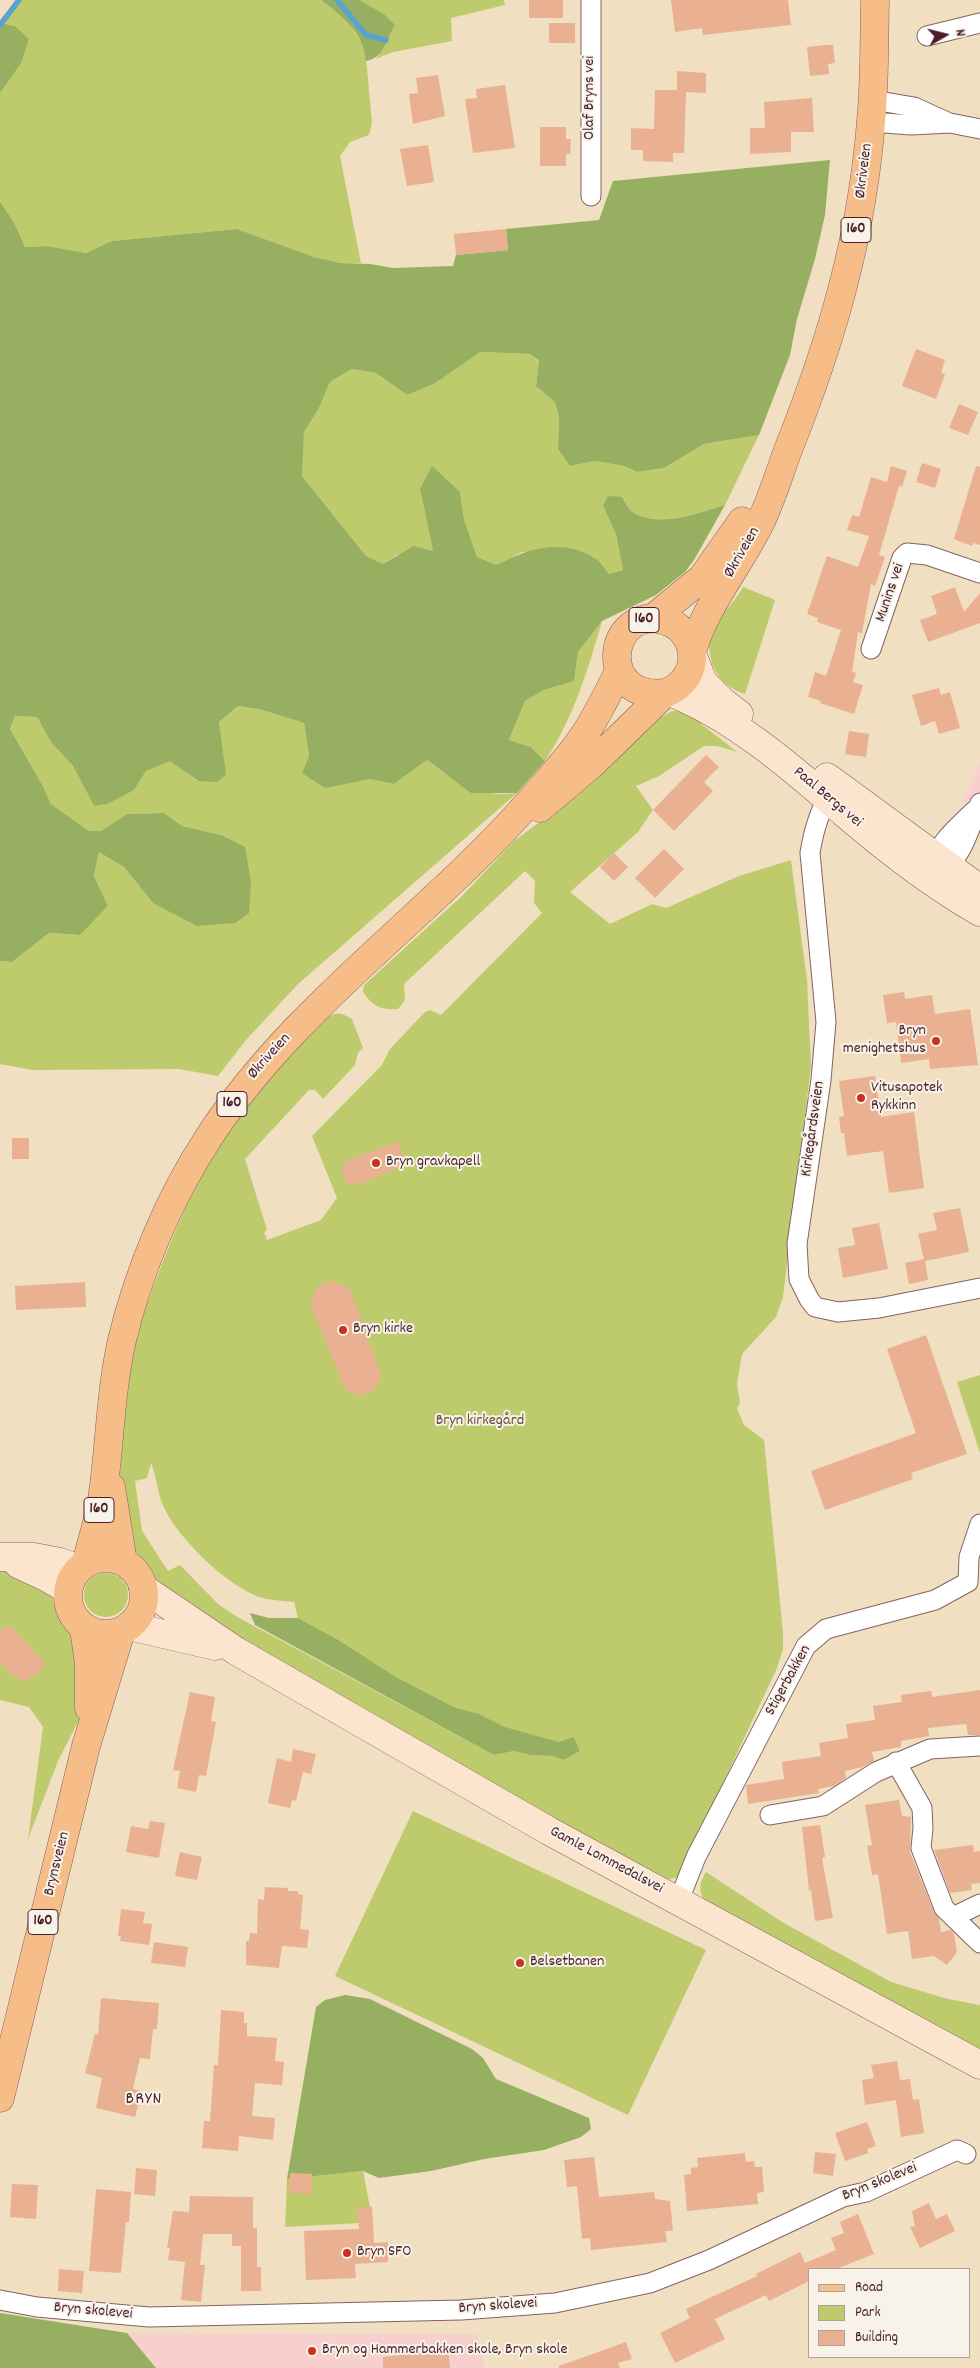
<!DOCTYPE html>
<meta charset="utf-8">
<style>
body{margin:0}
#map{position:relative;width:980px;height:2368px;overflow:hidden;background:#f0dfc1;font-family:Dekko,sans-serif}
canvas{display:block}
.legend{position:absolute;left:808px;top:2268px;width:162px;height:90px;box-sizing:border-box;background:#f7f3e8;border:1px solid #b29e9c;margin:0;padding:6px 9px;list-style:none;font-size:15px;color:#4a1f2b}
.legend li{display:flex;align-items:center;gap:10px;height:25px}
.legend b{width:25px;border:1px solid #b29e9c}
.north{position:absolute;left:920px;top:10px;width:50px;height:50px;-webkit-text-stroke:4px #f7f3e8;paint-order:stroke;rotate:82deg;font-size:14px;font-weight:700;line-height:20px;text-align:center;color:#4a1f2b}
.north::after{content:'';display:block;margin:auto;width:18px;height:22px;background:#4a1f2b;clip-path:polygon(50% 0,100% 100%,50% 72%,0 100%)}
</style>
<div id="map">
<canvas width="980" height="2368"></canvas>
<ul class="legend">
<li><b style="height:6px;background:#f7bd88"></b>Road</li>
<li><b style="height:14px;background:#bdcb6c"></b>Park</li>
<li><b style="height:14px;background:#eab092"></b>Building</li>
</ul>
<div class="north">N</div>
</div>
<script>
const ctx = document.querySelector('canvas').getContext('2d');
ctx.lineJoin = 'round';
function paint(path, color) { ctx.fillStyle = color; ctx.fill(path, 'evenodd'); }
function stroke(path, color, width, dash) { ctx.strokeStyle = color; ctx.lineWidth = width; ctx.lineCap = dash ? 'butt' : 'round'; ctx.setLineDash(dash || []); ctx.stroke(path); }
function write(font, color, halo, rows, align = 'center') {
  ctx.font = font + ' Dekko,sans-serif'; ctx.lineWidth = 4; ctx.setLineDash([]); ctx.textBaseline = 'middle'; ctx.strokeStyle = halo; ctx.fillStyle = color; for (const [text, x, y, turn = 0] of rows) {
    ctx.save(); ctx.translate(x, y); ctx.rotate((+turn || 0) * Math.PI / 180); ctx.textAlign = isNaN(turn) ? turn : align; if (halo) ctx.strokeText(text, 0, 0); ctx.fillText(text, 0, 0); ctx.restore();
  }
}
const built = new Path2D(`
 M980 764V813L963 800Z
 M127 2333 477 2334 485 2368H156Z`);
const green = new Path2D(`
 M17 0H321L348 21 365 47 372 123 369 135 350 142 340 156 361 263H340L314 257 237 229 113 241 86 253 47 246 25 247 0 202V93L20 63 29 39 15 26 0 23V20Z
 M359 0H504L505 5 451 18 452 41 393 52 376 59 384 48 391 30Z
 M479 352 530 354 539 362 536 386 555 402 559 418 558 449 570 466 595 461 624 466 637 472 664 468 704 444 759 435 725 505C698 513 661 528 634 513 629 510 625 502 622 497L603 506 616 534 623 570 609 574 594 557 522 552 496 565 477 557 464 519 460 492 420 489 433 551 397 555 383 564 366 556 301 475 304 432 318 410 330 382 352 369 376 373 407 395 434 384Z
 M743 587 775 600 745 694C725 687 713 675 710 653 708 646 708 638 712 631 720 615 734 603 743 587Z
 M602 621C588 670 573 719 545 761L531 747 509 740 525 701 544 690 574 681 578 652Z
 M238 706 259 709 304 723 309 755 302 773 370 779 394 784 427 760C455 783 479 798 517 793L298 984 246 1040 218 1076 179 1069 32 1070 0 1064V961L12 962 49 933 80 935 108 906 94 876 99 852 124 867 153 903 221 835 182 826 164 813 127 814 101 831H89L51 804 43 786 10 729 15 716 37 717 51 742 73 766 94 806 134 790 146 771 170 760 197 781 221 745 219 722Z
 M672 711H684L703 717 700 723 737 752 717 746H704L659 776 636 786 653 810 638 832 570 892 610 924 652 904 666 908 739 876 791 860 807 980 811 1066 783 1297 776 1317 742 1354 737 1384 740 1403 737 1409 744 1425 764 1440 783 1633V1649L777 1668 679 1877 665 1880 232 1637 159 1589 146 1563 134 1550 120 1478 121 1424 134 1345 139 1326C166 1252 194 1174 243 1111 269 1078 298 1048 327 1018 336 1011 342 1013 352 1019L363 1048 358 1053 355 1065 323 1099 315 1090H309L245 1159 267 1230 264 1232 267 1240 321 1220 337 1198 312 1136 382 1065 390 1049 425 1012 430 1010 441 1015 542 913 534 903 535 881 525 871 404 984 405 1000 398 1009C381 1010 373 1007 363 992L364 985 463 895 514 841 541 821 656 720ZM151 1463C156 1474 157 1490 162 1503 175 1536 226 1585 259 1597 270 1600 282 1601 294 1602L298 1618 337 1639 396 1677 454 1707 479 1714 505 1727 541 1739 558 1742 574 1737 580 1751 564 1760 552 1756 530 1755 514 1751 494 1755 239 1618 218 1604 180 1565 168 1571 142 1531 135 1481 147 1478Z
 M980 1375V1453L957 1382Z
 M0 1568 50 1589 57 1615 78 1641 82 1694 79 1720 58 1761 28 1839 43 1727 29 1707 0 1700Z
 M84 1595a22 22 0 1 1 44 0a22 22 0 1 1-44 0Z
 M413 1811 706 1950 628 2115 335 1976Z
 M706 1872 782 1922 891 1982 948 1999 980 2005V2052L708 1905C698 1893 698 1885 706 1872Z
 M363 2171 370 2207 360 2223 285 2227 287 2179Z`);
const forest = new Path2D(`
 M321 0H359L384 14 395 25C385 40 386 57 366 61 364 32 343 17 321 0Z
 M0 23 15 26 29 39 21 63 0 93Z
 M830 160 825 215 815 259 797 319 790 355 759 435 704 444 664 468 637 472 624 466 595 461 570 466 558 449 559 418 555 402 536 386 539 361 530 354 480 352 434 384 407 395 376 373 352 369 330 382 318 410 304 432 302 476 366 556 383 564 414 546 433 551 420 489 432 466 460 492 464 519 477 557 496 565C527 549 560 538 593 557 599 560 604 568 609 574L623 570 616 534 603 506 608 496 622 497C625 502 629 510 634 513 661 528 698 513 725 505L694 560 685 572 656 595 602 621 578 652 574 681 544 690 525 701 509 740 531 747 545 761 517 793H471L427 760 394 784 370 779 325 788 302 773 309 755 304 723 259 709 238 706 219 722 226 775 217 782 198 781 170 761 146 771 134 790 107 804 94 806 73 766 51 742 37 717 15 716 10 729 43 786 51 804 89 831H101L127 814 164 813 182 826 221 835 245 847 251 883 249 913 235 923 197 926 153 903 124 867 99 852 94 876 108 906 80 935 49 933 12 962 0 961V202L13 221 25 247 47 246 86 253 112 241 237 229 314 257 340 263 370 264 393 268 453 266 456 255 508 250 506 229 599 220 613 181Z
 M250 1613 269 1618H298L337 1639 396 1677 454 1707 479 1714 505 1727 558 1742 574 1737 580 1751 564 1760 552 1756 530 1755 514 1751 494 1755 255 1625Z
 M345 1995 370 1999 472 2049 483 2058 496 2079 589 2118 591 2129 581 2137 544 2150 484 2159 431 2171 379 2178 363 2171 287 2179 316 2007 325 2000Z
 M0 2313 127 2333 156 2368H0Z`);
const stream = new Path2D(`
 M337 0 366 35 386 40
 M0 25 19 0`);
const building = new Path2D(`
 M529 0H563V18H529Z
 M671 0H788L791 25 703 35 702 28 675 32Z
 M549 23H575V43H549Z
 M827 45H833L835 63 828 64 829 74 810 76 807 47Z
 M677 71 706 73V93L686 92 684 153H673V162L643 161V150H631V128L654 129 655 90H677Z
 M438 75 445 116 413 124 409 94 418 93 416 78Z
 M505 85 515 148 473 153 465 99 477 98 476 89Z
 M812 98 814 132H791V152L750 154V128H765L764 102Z
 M540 127H566V139H571L570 154H566V166H540Z
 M428 145 434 182 407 186 400 149Z
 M506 229 508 250 456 255 454 234Z
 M916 349 945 360 941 373 945 374 936 399 902 386Z
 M959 404 978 412 968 435 949 428Z
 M922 463 941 469 935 488 916 482Z
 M891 466 907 471 902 487 899 486 879 555 885 557 875 586 871 584 862 633 858 632 852 672 856 673 853 682 863 685 854 714 820 703 821 701 808 697 815 672 826 676 841 630 817 622 818 618 807 614 827 556 858 567 869 536 847 530 852 515 859 517 871 477 887 482Z
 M976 466 980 467V545L973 543 972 546 954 539Z
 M955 587 964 612 980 593V623L928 642 920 620 937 614 931 596Z
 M939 688 941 695 950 692 960 728 939 734 935 721 921 726 912 695Z
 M849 731 869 734 866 757 845 754Z
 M706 755 719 767 704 782 713 791 674 831 653 810Z
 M664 849 684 869 655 898 635 878Z
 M614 853 628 867 614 881 600 867Z
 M904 992 905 999 932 995 935 1014 970 1009 978 1065 930 1069 929 1059 901 1063 896 1022 887 1023 883 995Z
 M875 1076 881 1117 914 1112 924 1188 889 1193 883 1151 847 1156 844 1133H841L839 1117 844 1116 839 1081Z
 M12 1138H29V1159H12Z
 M398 1142 407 1164 355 1186 354 1182 347 1185 341 1167 347 1164 346 1161Z
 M960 1208 969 1252 925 1261 928 1280 909 1284 905 1263 924 1259 918 1234 937 1230 933 1213Z
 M879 1223 888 1269 843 1278 838 1248 855 1245 852 1228Z
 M330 1281 349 1287 381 1375 375 1390 359 1396 345 1389 310 1303 318 1286Z
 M85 1282 86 1307 16 1310 15 1286Z
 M926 1335 967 1454 911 1473 913 1479 825 1510 811 1471 916 1433 887 1349Z
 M11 1626 44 1663 38 1674 23 1682 16 1674 12 1676 0 1662V1629Z
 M980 1690V1735H968L966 1724 928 1728 929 1736 901 1741V1747L872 1752 874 1761 862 1767 845 1771 846 1778 834 1786 818 1789 819 1793 748 1804 746 1785 784 1779 782 1762 821 1756 819 1743 848 1738 846 1724 875 1720 873 1706 902 1702 901 1695 931 1691 932 1697Z
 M190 1692 215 1697 211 1721 216 1722 206 1776 199 1775 196 1792 177 1788 180 1771 173 1770Z
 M293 1749 316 1754 311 1774 303 1772 296 1801 292 1800 290 1808 268 1803 277 1758 291 1762Z
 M899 1800 902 1816 911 1817 910 1852 934 1912 939 1919 941 1932 951 1930 954 1934 957 1952 947 1965 934 1956 912 1959 908 1931 887 1934 878 1874 872 1875 867 1846 872 1845 865 1805Z
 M150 1821 165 1823 159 1858 126 1852 131 1826 148 1829Z
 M820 1825 825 1857 822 1858 833 1918 815 1921 811 1890 809 1891 802 1827Z
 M973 1845 974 1852 980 1851V1883L971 1884 972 1890 950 1893 934 1850Z
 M180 1852 202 1857 197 1880 175 1876Z
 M265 1887 288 1888V1891H298V1894L303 1895 300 1929 309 1930 307 1948 282 1946 279 1968 246 1965V1941H249L250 1933 257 1934 258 1899 264 1900Z
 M121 1909 145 1912 143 1923 152 1924 149 1945 120 1941 121 1936H118Z
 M154 1942 188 1947 185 1967 151 1963Z
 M101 1998 159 2003 157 2029H153L150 2059 140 2058 133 2089 142 2091 135 2117 96 2108 102 2078 85 2073 95 2034 98 2035Z
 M221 2010 244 2012V2023H247V2036L277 2038 275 2061 284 2062 282 2085 255 2083 252 2116 275 2118 273 2140 239 2136 238 2151 202 2148 204 2121H210L214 2065H218Z
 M897 2061 900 2080 910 2079 913 2100 919 2099 924 2133 901 2137 896 2100 865 2105 862 2080 874 2078 871 2065Z
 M867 2122 876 2146 867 2149 868 2153 845 2161 835 2133Z
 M815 2152 836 2154 833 2176 813 2173Z
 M745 2153 746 2162 754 2161 755 2167H762L764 2192 757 2193 758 2204 687 2211 684 2175 691 2174V2168L698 2167 697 2158Z
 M594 2157 599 2197 654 2192 655 2199 670 2201 673 2231H665L667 2242 591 2250 590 2238 582 2239 577 2186 567 2187 564 2160Z
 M136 2168 157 2170 155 2196 134 2194Z
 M290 2173 312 2174 311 2194 289 2193Z
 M12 2184 38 2185 36 2219 10 2217Z
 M96 2189 131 2192 129 2222H126L121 2273 89 2271Z
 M190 2196 253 2197V2228H257V2267H261V2291H241V2246H232V2234H203L200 2265H205L201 2302 181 2300 185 2262 168 2260 170 2248H167L173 2211 189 2212Z
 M929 2203 936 2219 947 2214 955 2231 920 2248 910 2227 915 2226 912 2211Z
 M357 2207H372L374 2243 388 2242V2262L355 2264 356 2278 306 2280 304 2231 359 2229Z
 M858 2214 874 2254 836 2269H808L809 2281 769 2301 766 2295 715 2319 725 2339 675 2363 660 2333 690 2318 686 2309 757 2276 756 2274 800 2252 805 2263 836 2250 831 2238 844 2233 840 2222Z
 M59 2269 84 2271 82 2293 58 2291Z
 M626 2342 632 2359 618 2363 620 2368H559V2366Z
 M448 2350 450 2368H383V2357Z`);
const street = new Path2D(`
 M591 0V196
 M927 36 980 23
 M873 100 914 107 947 122
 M871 122 911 125 950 123 980 129
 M871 649 902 558 907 553 927 555 980 573
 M833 788C820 810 814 828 810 853L826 1022 821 1080 797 1244 799 1279 809 1299 815 1307 838 1312 879 1308 980 1288
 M932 868C937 843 957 828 974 811
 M940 873C964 856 969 828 980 803
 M896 1762 922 1808 923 1828 921 1848 944 1908 980 1943
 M770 1815 823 1806 876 1772 930 1749 980 1746
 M679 1900 696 1857 806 1646 826 1629 935 1600 968 1582 969 1557 980 1524
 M953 1917 980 1904
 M0 2300 37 2307 149 2317 461 2310 555 2303 650 2283 709 2260 843 2197 866 2192 957 2150 966 2154`);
const secondary = new Path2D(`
 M693 656 703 682 722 701 739 714
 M670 692C735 718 792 768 844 813 886 849 932 885 980 912
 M827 777 980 889
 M0 1557H34L60 1562 79 1569
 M18 1564 46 1577 68 1590
 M143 1588 236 1651 549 1831 980 2065
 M129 1626 215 1646`);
const primary = new Path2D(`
 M653 618 702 578 742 521
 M692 651C706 604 740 565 761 521 772 498 779 474 788 450 831 342 862 238 871 121 875 81 874 40 875 0
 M540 808 591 765 665 693C692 684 701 653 682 631 676 624 668 621 659 619 607 611 597 700 665 693
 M111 1487 123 1562
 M68 1596a38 38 0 1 1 76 0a38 38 0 1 1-76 0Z
 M86 1563C92 1542 98 1521 102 1500 110 1447 110 1393 122 1340 139 1270 169 1198 209 1137 295 1005 429 917 532 799 549 779 568 759 583 737 597 716 608 693 619 671
 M84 1628 89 1664V1708
 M0 2098 86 1746 121 1631`);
const markers = [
 [936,1041,5,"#c8321e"],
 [861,1098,5,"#c8321e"],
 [376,1163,5,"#c8321e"],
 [343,1330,5,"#c8321e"],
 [520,1963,5,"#c8321e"],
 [347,2253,5,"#c8321e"],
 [312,2351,5,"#c8321e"]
];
const shields = [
 [856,230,30],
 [644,620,30],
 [232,1104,30],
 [99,1510,30],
 [43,1922,30]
];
const shieldNames = [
 ["160",856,230],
 ["160",644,620],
 ["160",232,1104],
 ["160",99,1510],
 ["160",43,1922]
];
const streetNames = [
 ["Olaf Bryns vei",591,98,-90],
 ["Økriveien",865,171,-83],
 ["Økriveien",743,553,-60],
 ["Munins vei",891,593,-71],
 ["Paal Bergs vei",827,798,40],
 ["Økriveien",270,1057,-48],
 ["Kirkegårdsveien",814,1129,-82],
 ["Stigerbakken",789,1681,-61],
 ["Gamle Lommedalsvei",606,1861,28],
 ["Brynsveien",58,1864,-76],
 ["Bryn skolevei",880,2183,-22],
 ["Bryn skolevei",498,2307,-4],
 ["Bryn skolevei",93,2312,5]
];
const poiNames = [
 ["Bryn",926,1032,"right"],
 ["menighetshus",926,1050,"right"],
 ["Vitusapotek",871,1089],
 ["Rykkinn",871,1107],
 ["Bryn gravkapell",386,1163],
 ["Bryn kirke",353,1330],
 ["Belsetbanen",530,1963],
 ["Bryn SFO",357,2253],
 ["Bryn og Hammerbakken skole, Bryn skole",322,2351]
];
const parkNames = [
 ["Bryn kirkegård",480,1422]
];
const neighbourhoodNames = [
 ["BRYN",144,2101]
];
paint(built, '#f7d0ce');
paint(green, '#bdcb6c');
paint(forest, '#96af60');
stroke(stream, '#5aa3d1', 5.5);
paint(building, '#eab092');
stroke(street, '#846260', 21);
stroke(secondary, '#846260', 29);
stroke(primary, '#846260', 29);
stroke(street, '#fff', 19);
stroke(secondary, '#fce5cf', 28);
stroke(primary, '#f7bd88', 28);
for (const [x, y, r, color] of markers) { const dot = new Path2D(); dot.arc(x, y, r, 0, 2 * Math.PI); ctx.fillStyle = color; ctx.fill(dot); stroke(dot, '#f7f3e8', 2); }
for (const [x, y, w] of shields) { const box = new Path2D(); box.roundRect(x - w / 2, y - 12.5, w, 25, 4); ctx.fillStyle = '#f7f3e8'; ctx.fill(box); stroke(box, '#4a1f2b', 1); }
write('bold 15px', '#4a1f2b', null, shieldNames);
write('16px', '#4a1f2b', '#f7f3e8', streetNames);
write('16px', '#4a1f2b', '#f7f3e8', poiNames, 'left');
write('16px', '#674a3b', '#f7f3e8', parkNames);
ctx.letterSpacing = '1px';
write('18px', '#4a1f2b', '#f7f3e8', neighbourhoodNames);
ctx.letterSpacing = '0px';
</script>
